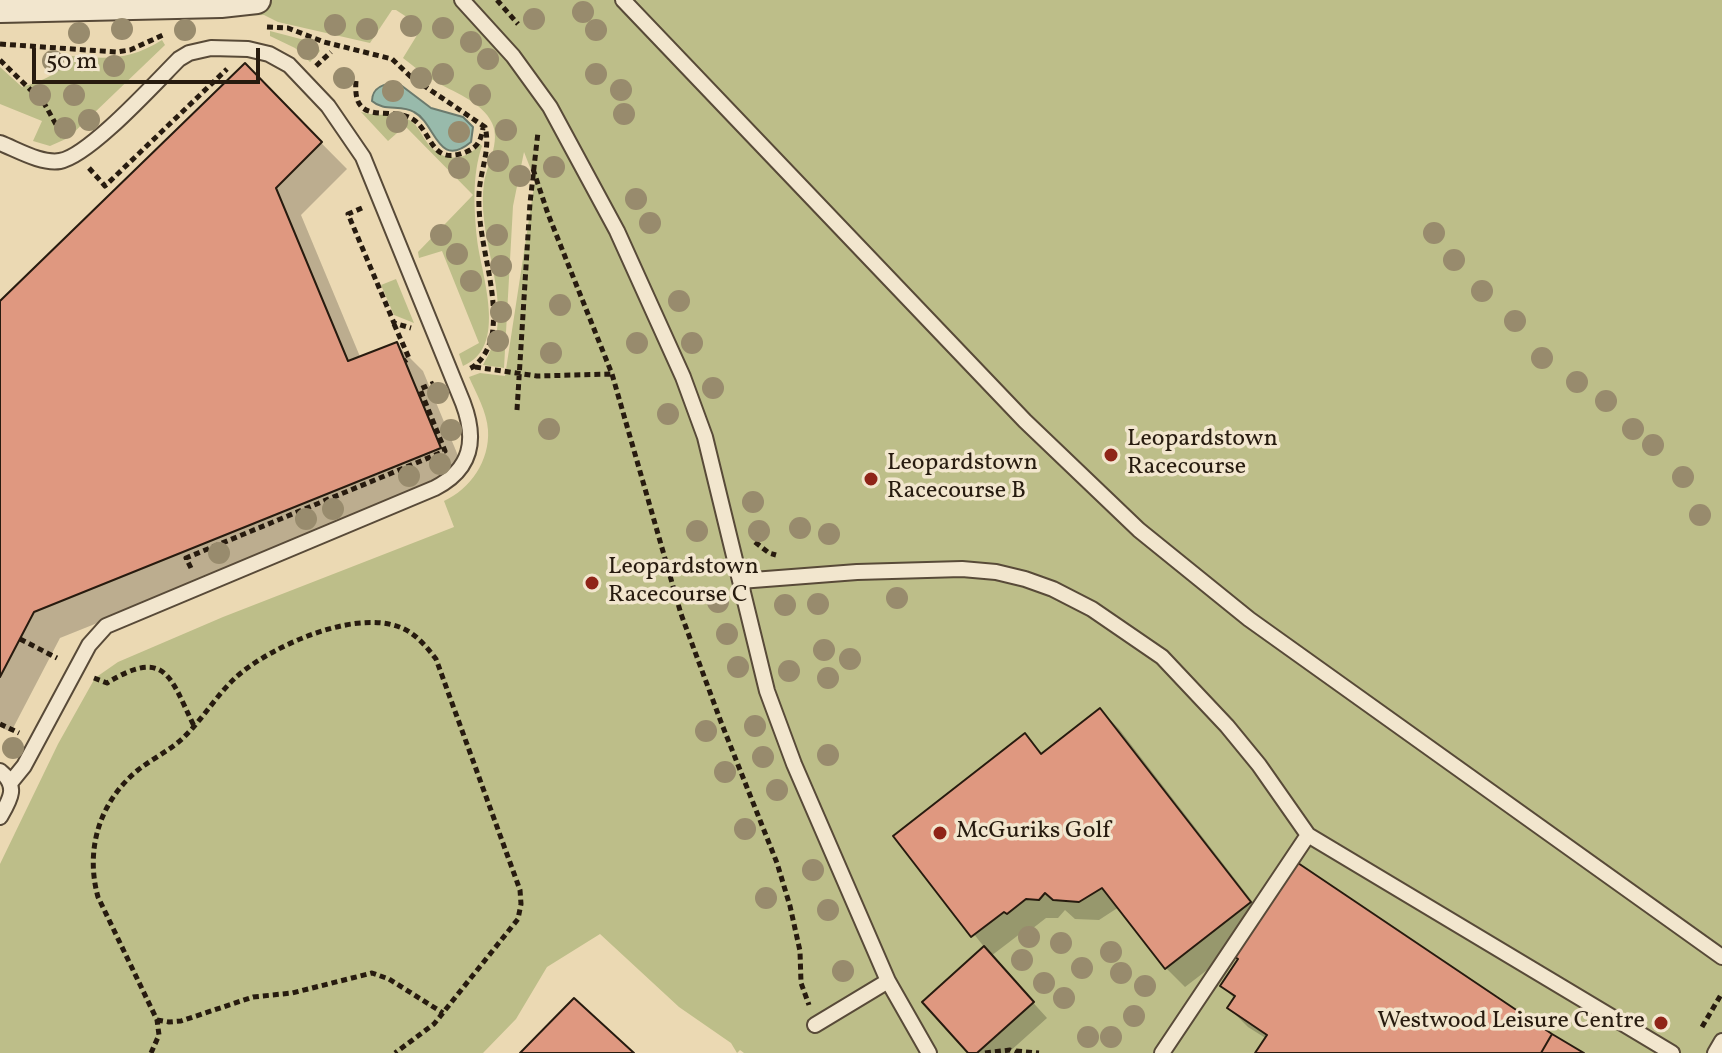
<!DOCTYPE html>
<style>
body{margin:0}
#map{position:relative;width:1722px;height:1053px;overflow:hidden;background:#ebd9b3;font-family:Vollkorn,serif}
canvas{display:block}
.scale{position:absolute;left:32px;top:48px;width:228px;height:36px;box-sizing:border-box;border:4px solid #271b0f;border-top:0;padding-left:10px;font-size:24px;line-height:28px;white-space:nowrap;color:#271b0f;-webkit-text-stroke:6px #f2e6ce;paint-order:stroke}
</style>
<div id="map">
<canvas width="1722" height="1053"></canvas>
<div class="scale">50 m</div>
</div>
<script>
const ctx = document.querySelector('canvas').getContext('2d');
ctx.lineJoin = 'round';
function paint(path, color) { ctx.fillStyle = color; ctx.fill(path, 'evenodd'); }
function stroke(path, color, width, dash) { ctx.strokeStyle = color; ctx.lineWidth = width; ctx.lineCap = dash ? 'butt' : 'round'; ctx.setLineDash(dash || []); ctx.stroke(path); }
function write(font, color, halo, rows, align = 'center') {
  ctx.font = font + ' Vollkorn,serif'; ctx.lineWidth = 7; ctx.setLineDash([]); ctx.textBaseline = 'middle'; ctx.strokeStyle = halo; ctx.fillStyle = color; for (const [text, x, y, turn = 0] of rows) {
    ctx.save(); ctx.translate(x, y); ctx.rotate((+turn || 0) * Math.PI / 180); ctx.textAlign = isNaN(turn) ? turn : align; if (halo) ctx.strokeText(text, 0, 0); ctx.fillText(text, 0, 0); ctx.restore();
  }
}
const green = new Path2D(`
 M0 0H1722V1053H744L740 1050 737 1053 731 1043 679 1007 600 934 547 967 516 1019 483 1053H0V864L58 744 95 678 118 662 223 617 454 527 444 501C470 489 490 461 488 430 487 412 476 393 469 377L480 373 505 376 535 180 524 152 513 206 504 368 483 365C489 354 495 343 497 330 504 281 477 233 484 183 487 164 501 142 492 123 482 101 452 92 433 80 422 73 413 66 403 58L422 27 396 10H392L370 43 278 22 264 15 0 24Z
 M270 31 316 43 320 51 310 62 295 48 270 36Z
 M162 40 165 45 68 138 50 146 33 141 42 121 0 104V67L22 87C43 81 59 74 72 56 109 59 130 60 162 40Z
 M361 112C377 117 396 112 411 121 418 126 421 134 426 141 440 162 464 163 480 144L482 146C472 175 474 208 477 239 481 275 509 347 463 366L459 354 479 343 442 251 419 258 418 252 473 195 405 126 388 141Z
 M396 279 414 323 394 315 381 285Z`);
const water = new Path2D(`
 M398 83 431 108 463 117 473 127 471 142C437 170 436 123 414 112 401 104 384 112 372 101 372 87 385 83 398 83Z`);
const shadow = new Path2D(`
 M245 66 347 169 301 215 361 359 397 345 423 371 466 475 60 638 11 732 0 727V303Z
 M1100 710 1119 729 1262 914 1580 1053H1257L1267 1039 1248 1027 1229 1008 1235 999 1222 986 1240 960 1241 944 1185 987 1166 968 1119 907 1099 920 1075 919 1065 910 1058 918H1046L1028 932 1025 930 991 956 1047 1018 1008 1053H970L985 948 896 836 1025 736 1043 754Z`);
const building = new Path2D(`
 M245 63 322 142 276 188 348 361 397 342 441 448 34 612 0 677V301Z
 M1100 708 1251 902 1165 969 1102 888 1079 902 1053 900 1045 893 1039 900 1026 899 1007 914 1004 912 971 937 893 836 1025 733 1041 754Z
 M1295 861 1552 1034 1541 1053H1255L1267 1035 1227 1008 1235 996 1220 986 1238 959 1232 955Z
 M984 946 1034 1002 977 1053H968L922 1002Z
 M574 998 634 1053H520Z
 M1552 1034 1584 1053H1541Z`);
const path = new Path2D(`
 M497 0 518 24
 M267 27 288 28 324 42 392 59 411 77 485 127C491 149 480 171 479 194 477 239 497 284 493 328 492 343 483 363 469 369
 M0 44 116 52 130 50 163 35
 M0 60 44 103 63 137
 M316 66 331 52
 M356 81C352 129 391 104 414 120 433 134 431 166 466 152 478 147 481 140 483 128
 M89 168 105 186 227 69
 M533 169 548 214 612 374 681 614 721 722 777 863 790 906 800 951 801 983 809 1005
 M362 208 348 214 394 323 411 328
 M394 324 409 358 405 361
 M475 367 537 376 612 374
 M517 410 530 203 538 132
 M755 542 769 553 776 555
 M191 568 186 558 445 451 420 389 434 383
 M20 639 57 658
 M94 678 107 683C166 647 170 677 194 726
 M0 724 19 733
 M157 1020 169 1022 181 1021 253 997 292 993 372 973 389 979 443 1013
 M1702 1027 1722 993
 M1016 1051 1039 1053
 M151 1053 159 1035 157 1020 98 897C85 850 99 802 138 770 152 759 169 751 183 738 202 720 216 696 235 678 270 646 366 602 411 633 421 640 429 650 436 659L520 890 521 904 518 919 434 1024 395 1053
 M985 1053 1010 1050 1017 1053`);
const lane = new Path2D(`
 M462 0 513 56 550 107 617 231 683 377 705 437 767 691 794 764 888 981 929 1053
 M623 0 1025 421 1139 530 1249 619 1722 957
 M0 143C18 150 41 164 60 161 89 156 155 83 179 59L189 53 211 48 248 49 269 54 289 65 328 106 363 157 463 403C477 440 472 469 435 488L106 626 89 645 24 766 11 782
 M740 581 857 572 962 569 996 572 1025 579 1053 589 1092 609 1162 657 1227 726 1259 765 1308 835 1672 1053
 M0 771C19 786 10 800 0 817
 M815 1025 888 981
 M1162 1053 1308 835
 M1715 1053 1722 1041`);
const street = new Path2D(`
 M0 9 221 4 257 0`);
const trees = [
 [583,12],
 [534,19],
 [335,25],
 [411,26],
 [443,28],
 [122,29],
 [367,29],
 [185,30],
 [596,30],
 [79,33],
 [471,42],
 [308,49],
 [488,59],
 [53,61],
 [114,66],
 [443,74],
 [596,74],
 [344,78],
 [421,78],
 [621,90],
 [393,91],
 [40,95],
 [74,95],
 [480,95],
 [624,114],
 [89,120],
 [397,122],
 [65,128],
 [506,130],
 [459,132],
 [498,161],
 [554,167],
 [459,168],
 [520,176],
 [636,199],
 [650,223],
 [1434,233],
 [441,235],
 [497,235],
 [457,254],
 [1454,260],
 [501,266],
 [471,281],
 [1482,291],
 [679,301],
 [560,305],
 [501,312],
 [1515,321],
 [498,341],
 [637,343],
 [692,343],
 [551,353],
 [1542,358],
 [1577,382],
 [713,388],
 [438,393],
 [1606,401],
 [668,414],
 [549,429],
 [1633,429],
 [451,430],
 [1653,445],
 [440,464],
 [409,476],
 [1683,477],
 [753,502],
 [333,509],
 [1700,515],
 [306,519],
 [800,528],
 [697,531],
 [759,531],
 [829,534],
 [219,553],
 [897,598],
 [718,602],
 [818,604],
 [785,605],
 [727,634],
 [824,650],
 [850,659],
 [738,667],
 [789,671],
 [828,678],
 [755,726],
 [706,731],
 [13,748],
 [828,755],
 [763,757],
 [725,772],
 [777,790],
 [745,829],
 [813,870],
 [766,898],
 [828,910],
 [1029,937],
 [1061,943],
 [1111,952],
 [1022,960],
 [1082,968],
 [843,971],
 [1121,973],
 [1044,983],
 [1145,986],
 [1064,998],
 [1134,1016],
 [1088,1037],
 [1111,1037]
];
const markers = [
 [1111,455,8,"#8f2418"],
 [871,479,8,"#8f2418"],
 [592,583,8,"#8f2418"],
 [940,833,8,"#8f2418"],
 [1661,1023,8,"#8f2418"]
];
const poiNames = [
 ["Leopardstown",1127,441],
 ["Racecourse",1127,469],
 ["Leopardstown",887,465],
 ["Racecourse B",887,493],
 ["Leopardstown",608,569],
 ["Racecourse C",608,597],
 ["McGuriks Golf",956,833],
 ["Westwood Leisure Centre",1645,1023,"right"]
];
paint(green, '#bdbe89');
paint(water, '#98baab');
stroke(water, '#6b7a6d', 2);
paint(shadow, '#0003');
paint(building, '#df9880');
stroke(building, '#271b0f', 2);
stroke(lane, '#584a38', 18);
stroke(street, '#584a38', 30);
stroke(path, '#271b0f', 5, [6, 4]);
stroke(lane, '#f2e6ce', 14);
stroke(street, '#f2e6ce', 26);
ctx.fillStyle = '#988b6d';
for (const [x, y] of trees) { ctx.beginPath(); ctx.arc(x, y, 11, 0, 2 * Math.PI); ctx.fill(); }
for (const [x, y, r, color] of markers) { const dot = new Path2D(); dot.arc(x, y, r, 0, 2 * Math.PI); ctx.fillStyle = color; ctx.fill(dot); stroke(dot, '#f2e6ce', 3); }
write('24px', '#271b0f', '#f2e6ce', poiNames, 'left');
</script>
